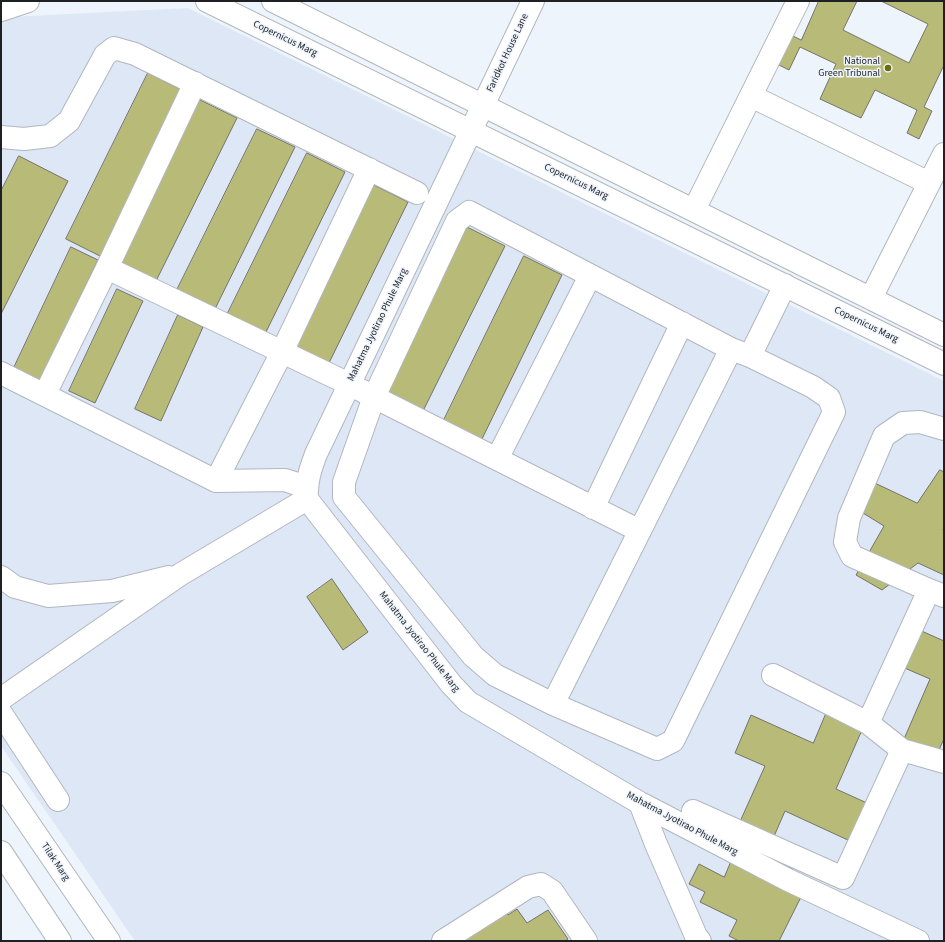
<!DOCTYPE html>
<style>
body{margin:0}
#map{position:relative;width:945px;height:942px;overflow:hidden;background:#eef4fc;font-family:"Source Sans 3",sans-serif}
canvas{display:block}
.frame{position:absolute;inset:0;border:2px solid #1e2023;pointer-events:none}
</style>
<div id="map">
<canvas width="945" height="942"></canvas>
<div class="frame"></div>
</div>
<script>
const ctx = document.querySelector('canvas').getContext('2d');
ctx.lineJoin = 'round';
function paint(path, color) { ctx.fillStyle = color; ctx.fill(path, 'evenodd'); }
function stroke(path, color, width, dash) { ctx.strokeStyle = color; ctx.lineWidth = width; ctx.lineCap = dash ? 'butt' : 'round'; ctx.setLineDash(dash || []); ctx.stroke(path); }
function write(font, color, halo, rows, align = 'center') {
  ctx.font = font + ' "Source Sans 3",sans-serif'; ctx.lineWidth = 3; ctx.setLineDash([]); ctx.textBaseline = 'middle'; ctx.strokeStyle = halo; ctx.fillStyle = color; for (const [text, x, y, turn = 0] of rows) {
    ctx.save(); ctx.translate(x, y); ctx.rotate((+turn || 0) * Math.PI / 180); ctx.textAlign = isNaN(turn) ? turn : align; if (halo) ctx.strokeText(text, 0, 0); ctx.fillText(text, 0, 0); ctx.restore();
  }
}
const built = new Path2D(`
 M188 8 944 381V941H135L1 746V22L9 17Z`);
const building = new Path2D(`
 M819 1H857L843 30 909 63 928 24 881 1H944V65L924 107 932 111 919 139 907 133 917 110 875 90 861 118 820 99 836 64 800 47 789 70 777 64 791 35 801 40Z
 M148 73 186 92 104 258 66 239Z
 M198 99 237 118 155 283 117 265Z
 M257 129 295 147 213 313 175 294Z
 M307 153 345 172 263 338 225 319Z
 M19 156 68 181 1 314V191Z
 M370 183 408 202 327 367 289 349Z
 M467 227 505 246 423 411 385 392Z
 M71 247 98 260 38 384 12 372Z
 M524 256 562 275 481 441 443 422Z
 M117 289 143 301 95 403 69 391Z
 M178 315 203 327 161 421 135 409Z
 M940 470 944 472V527L943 530H944V575L918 563 882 590 856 575 884 526 850 505 862 477 917 503Z
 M332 579 368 632 343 650 307 597Z
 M917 629 944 641V739L937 754 904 739 930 679 900 666Z
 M826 714 862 730 836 789 867 803 850 841 785 811 772 841 738 826 765 766 735 753 751 715 813 743Z
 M731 862 801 897 779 941H739L729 936 737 920 700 902 705 892 689 884 699 864 724 877Z
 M504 909 508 915 517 909 527 923 548 910 568 939 565 941H456Z`);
const minor = new Path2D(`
 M207 1 944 364
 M273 1 944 335
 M533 1 316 454C310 470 306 482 307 499L451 684 468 702 640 803 788 880 918 941
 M1 10 28 1
 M751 96 929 183
 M1 137 24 139 50 136 69 121 105 55 114 48 135 54 417 193
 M694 210 798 1
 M107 268 195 83
 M871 298 944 154
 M750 356 731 349 553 704 657 749 673 741 834 412 829 398 813 387 750 356 785 285
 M1 373 216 481 285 480 306 487
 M45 394 107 268 349 384 374 397 344 482V497L473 656 495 675 553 704
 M497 459 590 276
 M216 481 282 352 369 169
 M593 508 682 323
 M640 531 374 397 457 221 469 212 731 349
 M1 577 15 587 48 596 112 591 169 577
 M929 590 852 556 845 542 849 518 884 436 903 423 920 422 944 429
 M944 596 929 590 868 723 902 750 944 762
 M773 675 868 723
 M1 699 181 574 307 499
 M1 713 58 800
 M640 803 656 844 696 936 700 941
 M693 811 843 878 902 750
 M443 941 528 887 541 884 552 891 586 941`);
const major = new Path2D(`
 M1 783 109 941
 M1 852 60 941`);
const markers = [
 [888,68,4,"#6b6c0d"]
];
const streetNames = [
 ["Copernicus Marg",285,39,26],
 ["Faridkot House Lane",508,53,-65],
 ["Copernicus Marg",576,182,26],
 ["Mahatma Jyotirao Phule Marg",378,325,-64],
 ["Copernicus Marg",866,325,26],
 ["Mahatma Jyotirao Phule Marg",419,642,52],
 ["Mahatma Jyotirao Phule Marg",682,824,28],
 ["Tilak Marg",55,862,56]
];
const poiNames = [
 ["National",880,62],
 ["Green Tribunal",880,74]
];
paint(built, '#dde7f5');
paint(building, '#b8bb77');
stroke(building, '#74746c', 1);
stroke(minor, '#b2b7bf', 24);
stroke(major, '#b2b7bf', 24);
stroke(minor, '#fff', 22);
stroke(major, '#fff', 22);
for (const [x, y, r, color] of markers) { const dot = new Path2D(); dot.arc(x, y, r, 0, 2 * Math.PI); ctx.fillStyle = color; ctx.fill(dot); stroke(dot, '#eef4fc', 1.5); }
write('10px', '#1e2023', '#eef4fc', streetNames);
write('10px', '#1e2023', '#eef4fc', poiNames, 'right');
</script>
